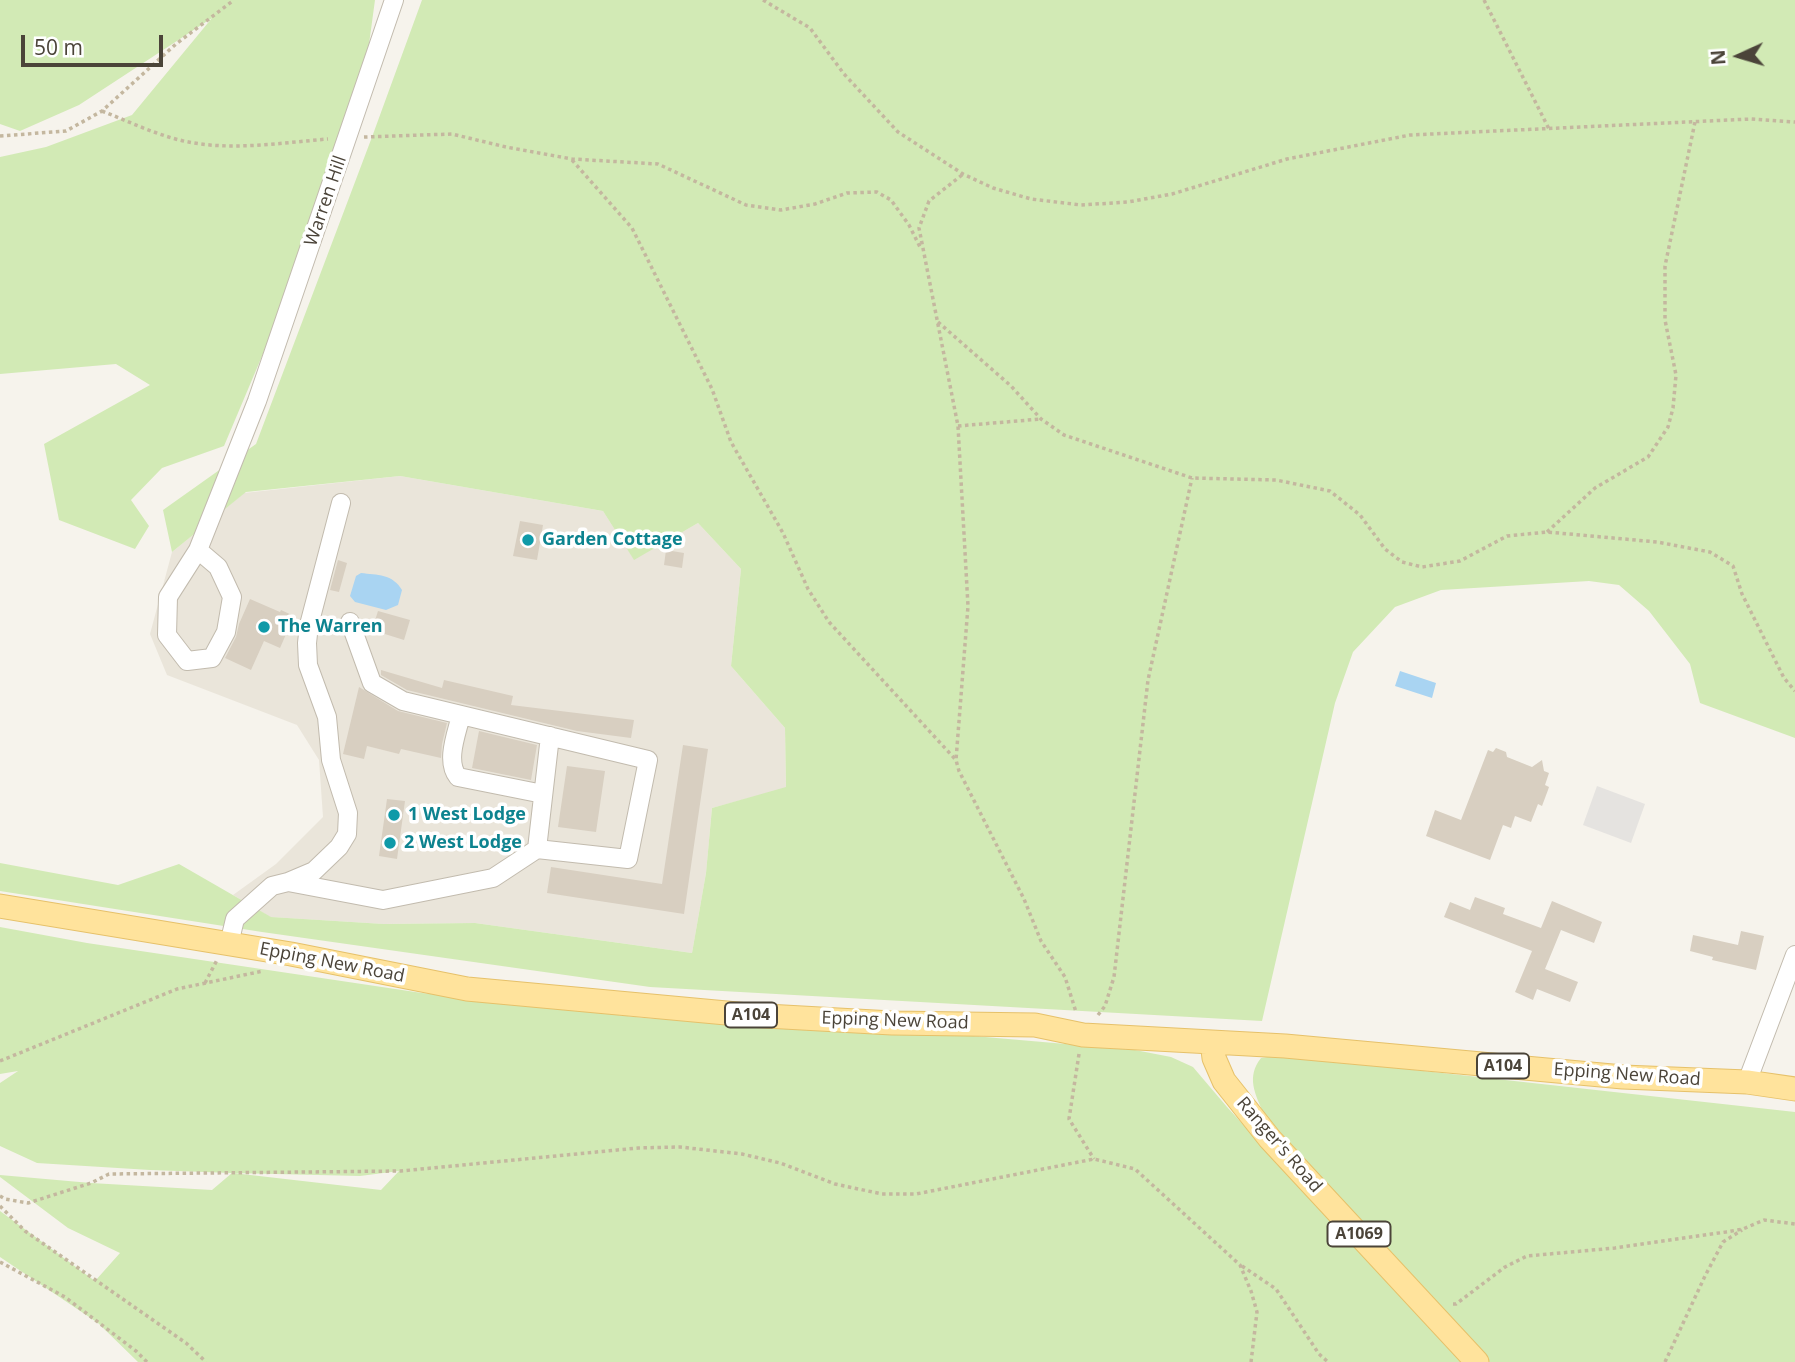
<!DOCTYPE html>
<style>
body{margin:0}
#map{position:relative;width:1795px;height:1362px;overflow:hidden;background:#f6f3ec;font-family:"Open Sans",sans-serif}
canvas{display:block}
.north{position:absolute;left:1704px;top:21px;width:70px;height:70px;-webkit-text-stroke:5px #fff;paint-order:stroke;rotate:266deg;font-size:19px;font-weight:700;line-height:28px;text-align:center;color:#4b4439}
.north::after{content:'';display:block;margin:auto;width:24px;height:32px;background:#4b4439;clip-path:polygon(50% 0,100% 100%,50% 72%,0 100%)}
.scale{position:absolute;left:21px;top:35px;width:142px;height:32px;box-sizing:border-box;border:4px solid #4b4439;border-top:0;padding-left:9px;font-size:21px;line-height:24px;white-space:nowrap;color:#4b4439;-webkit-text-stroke:5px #fff;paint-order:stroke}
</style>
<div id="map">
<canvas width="1795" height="1362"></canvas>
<div class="north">N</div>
<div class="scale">50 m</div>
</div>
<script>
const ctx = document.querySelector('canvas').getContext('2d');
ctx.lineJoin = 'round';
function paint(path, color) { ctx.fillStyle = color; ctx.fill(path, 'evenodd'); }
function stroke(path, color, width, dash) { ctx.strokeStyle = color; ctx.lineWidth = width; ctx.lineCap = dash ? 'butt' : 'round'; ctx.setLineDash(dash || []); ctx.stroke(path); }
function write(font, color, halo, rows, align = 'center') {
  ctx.font = font + ' "Open Sans",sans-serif'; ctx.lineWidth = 7; ctx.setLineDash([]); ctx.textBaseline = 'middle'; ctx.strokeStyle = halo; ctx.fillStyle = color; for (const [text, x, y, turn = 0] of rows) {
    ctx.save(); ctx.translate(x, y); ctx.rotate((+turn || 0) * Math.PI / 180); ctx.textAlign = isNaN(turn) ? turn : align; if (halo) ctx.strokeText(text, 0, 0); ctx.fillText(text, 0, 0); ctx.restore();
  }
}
const residential = new Path2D(`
 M400 476 603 511 634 559 698 523 741 569 731 666 785 728 786 788 712 808 706 873 692 953 475 923 384 924 270 917 233 895 276 864 323 817 319 760 297 725 167 675 150 634 172 552 244 493Z`);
const green = new Path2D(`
 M0 0H375L364 81 276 323 224 446 162 468 131 500 149 526 135 549 59 520 44 444 150 385 116 364 0 374V157L46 147 132 115 212 18 79 105 20 131 0 124Z
 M422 0H1795V738L1700 703 1690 664 1649 611 1619 585 1589 581 1441 590 1395 607 1353 652 1335 703 1262 1021 650 987 262 932 0 891V863L118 885 179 864 271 917 384 924 475 923 692 953 706 873 712 808 786 787 785 728 731 666 741 569 698 523 634 560 603 511 400 476 246 492 172 552 163 510 256 444 372 137Z
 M0 927 87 943 422 993 645 1018 939 1033 1135 1050 1171 1057 1193 1067 1227 1107 1461 1362H138L98 1323 0 1257V1211L95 1281 120 1253 68 1228 0 1177V1175L91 1183 212 1190 232 1173 150 1170 37 1163 0 1146V1083L18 1071 0 1074ZM399 1171 381 1190 233 1173 360 1176Z
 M1279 1055 1795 1112V1362H1489L1264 1114C1255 1094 1246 1077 1261 1058Z`);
const parking = new Path2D(`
 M1597 786 1645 804 1631 843 1583 825Z`);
const water = new Path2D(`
 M361 573C377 575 393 574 402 590L398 605 386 610 355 602 350 596 356 576Z
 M1400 671 1436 683 1432 698 1395 686Z`);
const building = new Path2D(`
 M520 521 543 525 537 560 513 556Z
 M666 550 684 553 682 568 664 565Z
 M338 560 347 563 339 592 330 590Z
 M250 599 280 612 281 610 294 616 280 648 264 641 251 670 225 658 236 637 239 624Z
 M378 611 410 620 404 640 372 630Z
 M381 670 442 688 444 680 513 696 511 705 634 720 631 738 577 731 407 690 381 675Z
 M359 687 398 711 447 723 442 744 441 758 401 749 399 754 367 746 364 759 343 754Z
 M479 731 537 745 531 780 472 768Z
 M683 745 708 749 684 914 547 893 551 867 662 884Z
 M1496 748 1506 752 1507 757 1532 767 1542 760 1544 771 1549 773 1545 785 1549 787 1548 790 1542 806 1538 804 1531 822 1515 816 1511 828 1503 825 1490 860 1426 836 1435 810 1461 820 1488 750 1493 752Z
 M567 766 605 771 596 832 558 827Z
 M387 799 405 801 397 859 379 856Z
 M1475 897 1505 908 1503 914 1541 928 1552 901 1602 922 1594 943 1561 930 1545 969 1578 982 1570 1002 1537 989 1533 1000 1515 992 1532 951 1444 917 1450 902 1470 910Z
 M1741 931 1764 936 1756 970 1712 960 1713 957 1690 951 1693 935 1738 945Z`);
const path = new Path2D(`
 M763 0 810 28 844 74 898 132 963 174 993 188 1031 199 1081 205 1128 202 1172 194 1287 159 1410 135 1751 119 1795 122
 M1484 0 1549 129
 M102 111C125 120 148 131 172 138 223 153 277 143 328 139
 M0 136 66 131 102 111 176 44 234 0
 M364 137 452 134 506 147 572 159 658 164 746 205 781 210 815 204 847 193 877 192 891 200 909 225 921 249
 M572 160 632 228 712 389 731 442 783 533 808 589 829 622 956 760
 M962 175 929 201 919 228 958 426 968 606 956 760 959 771 1024 899 1041 941 1065 977 1076 1012
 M938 322 1011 386 1041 419 1064 435 1192 478 1276 480 1330 491 1360 515 1385 549 1402 562 1422 567 1460 561 1507 536 1547 532 1657 542 1710 552 1733 566 1742 594 1784 678 1795 691
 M958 426 1041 419
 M1547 532 1595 488 1648 457 1668 427 1673 408 1676 375 1665 320V266L1695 122
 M205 983 217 960
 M1098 1015 1105 1006 1114 977 1148 680 1192 478
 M1079 1054 1069 1119 1094 1159
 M0 1061 177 989 263 971
 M0 1196 5 1199 28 1203 91 1183 109 1174 401 1171 638 1148 680 1147 742 1154 780 1163 835 1184 882 1194H916L1094 1159 1135 1169 1240 1265 1251 1291 1257 1312 1251 1362
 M0 1206 25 1231 186 1343 206 1362
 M0 1262 65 1297 136 1351 147 1362
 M1242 1266 1276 1289 1319 1354 1328 1362
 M1453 1304H1456L1505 1267 1527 1256 1615 1248 1726 1232 1743 1229 1764 1220 1795 1224
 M1665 1362 1705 1276 1723 1242 1742 1230`);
const minor = new Path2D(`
 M198 550 218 567 232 597 226 632 212 658 187 661 167 635 168 597 198 550 257 401 394 0
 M461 715C457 733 445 761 458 777L543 794
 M537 849 550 736
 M288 882 314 871 339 847 347 834 348 813 331 760 327 717 308 665 307 643 309 625 341 503
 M229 944 235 919 272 886 288 882 383 900 493 878 537 849 628 859 648 760 403 701 372 683 350 622
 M1747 1082 1795 955`);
const major = new Path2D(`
 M0 906 291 954 467 989 748 1015 892 1023 1035 1025 1083 1035 1285 1046 1623 1077 1747 1082 1795 1089
 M1212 1042 1214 1058 1224 1081 1270 1139 1477 1362`);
const markers = [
 [528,540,7,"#0f9aa8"],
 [264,627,7,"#0f9aa8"],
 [394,815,7,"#0f9aa8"],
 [390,843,7,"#0f9aa8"]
];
const shields = [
 [751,1015,52],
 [1503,1066,52],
 [1359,1234,63]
];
const shieldNames = [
 ["A104",751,1015],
 ["A104",1503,1066],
 ["A1069",1359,1234]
];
const streetNames = [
 ["Warren Hill",326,201,-71],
 ["Epping New Road",332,963,11],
 ["Epping New Road",895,1021,2],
 ["Epping New Road",1627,1075,4],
 ["Ranger's Road",1279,1145,49]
];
const cultureNames = [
 ["Garden Cottage",542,540],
 ["The Warren",278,627],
 ["1 West Lodge",408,815],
 ["2 West Lodge",404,843]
];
paint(residential, '#eae5da');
paint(green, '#d2eab5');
paint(parking, '#e5e3e0');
paint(water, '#a9d4f2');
paint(building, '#d8cfc1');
stroke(minor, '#c2bbae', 20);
stroke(major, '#e6c16a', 25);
stroke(path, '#c4b79f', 3.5, [3.5, 3.5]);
stroke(minor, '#fff', 18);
stroke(major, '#ffe39c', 23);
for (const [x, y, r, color] of markers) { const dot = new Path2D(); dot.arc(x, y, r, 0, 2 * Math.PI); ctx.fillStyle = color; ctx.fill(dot); stroke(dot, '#fff', 2.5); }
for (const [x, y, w] of shields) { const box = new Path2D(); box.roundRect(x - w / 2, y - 12.5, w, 25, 5); ctx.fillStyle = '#fff'; ctx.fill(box); stroke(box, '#4b4439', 2); }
write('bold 16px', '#4b4439', null, shieldNames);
write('18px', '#4b4439', '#fff', streetNames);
write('bold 18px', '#0d838f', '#fff', cultureNames, 'left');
</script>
